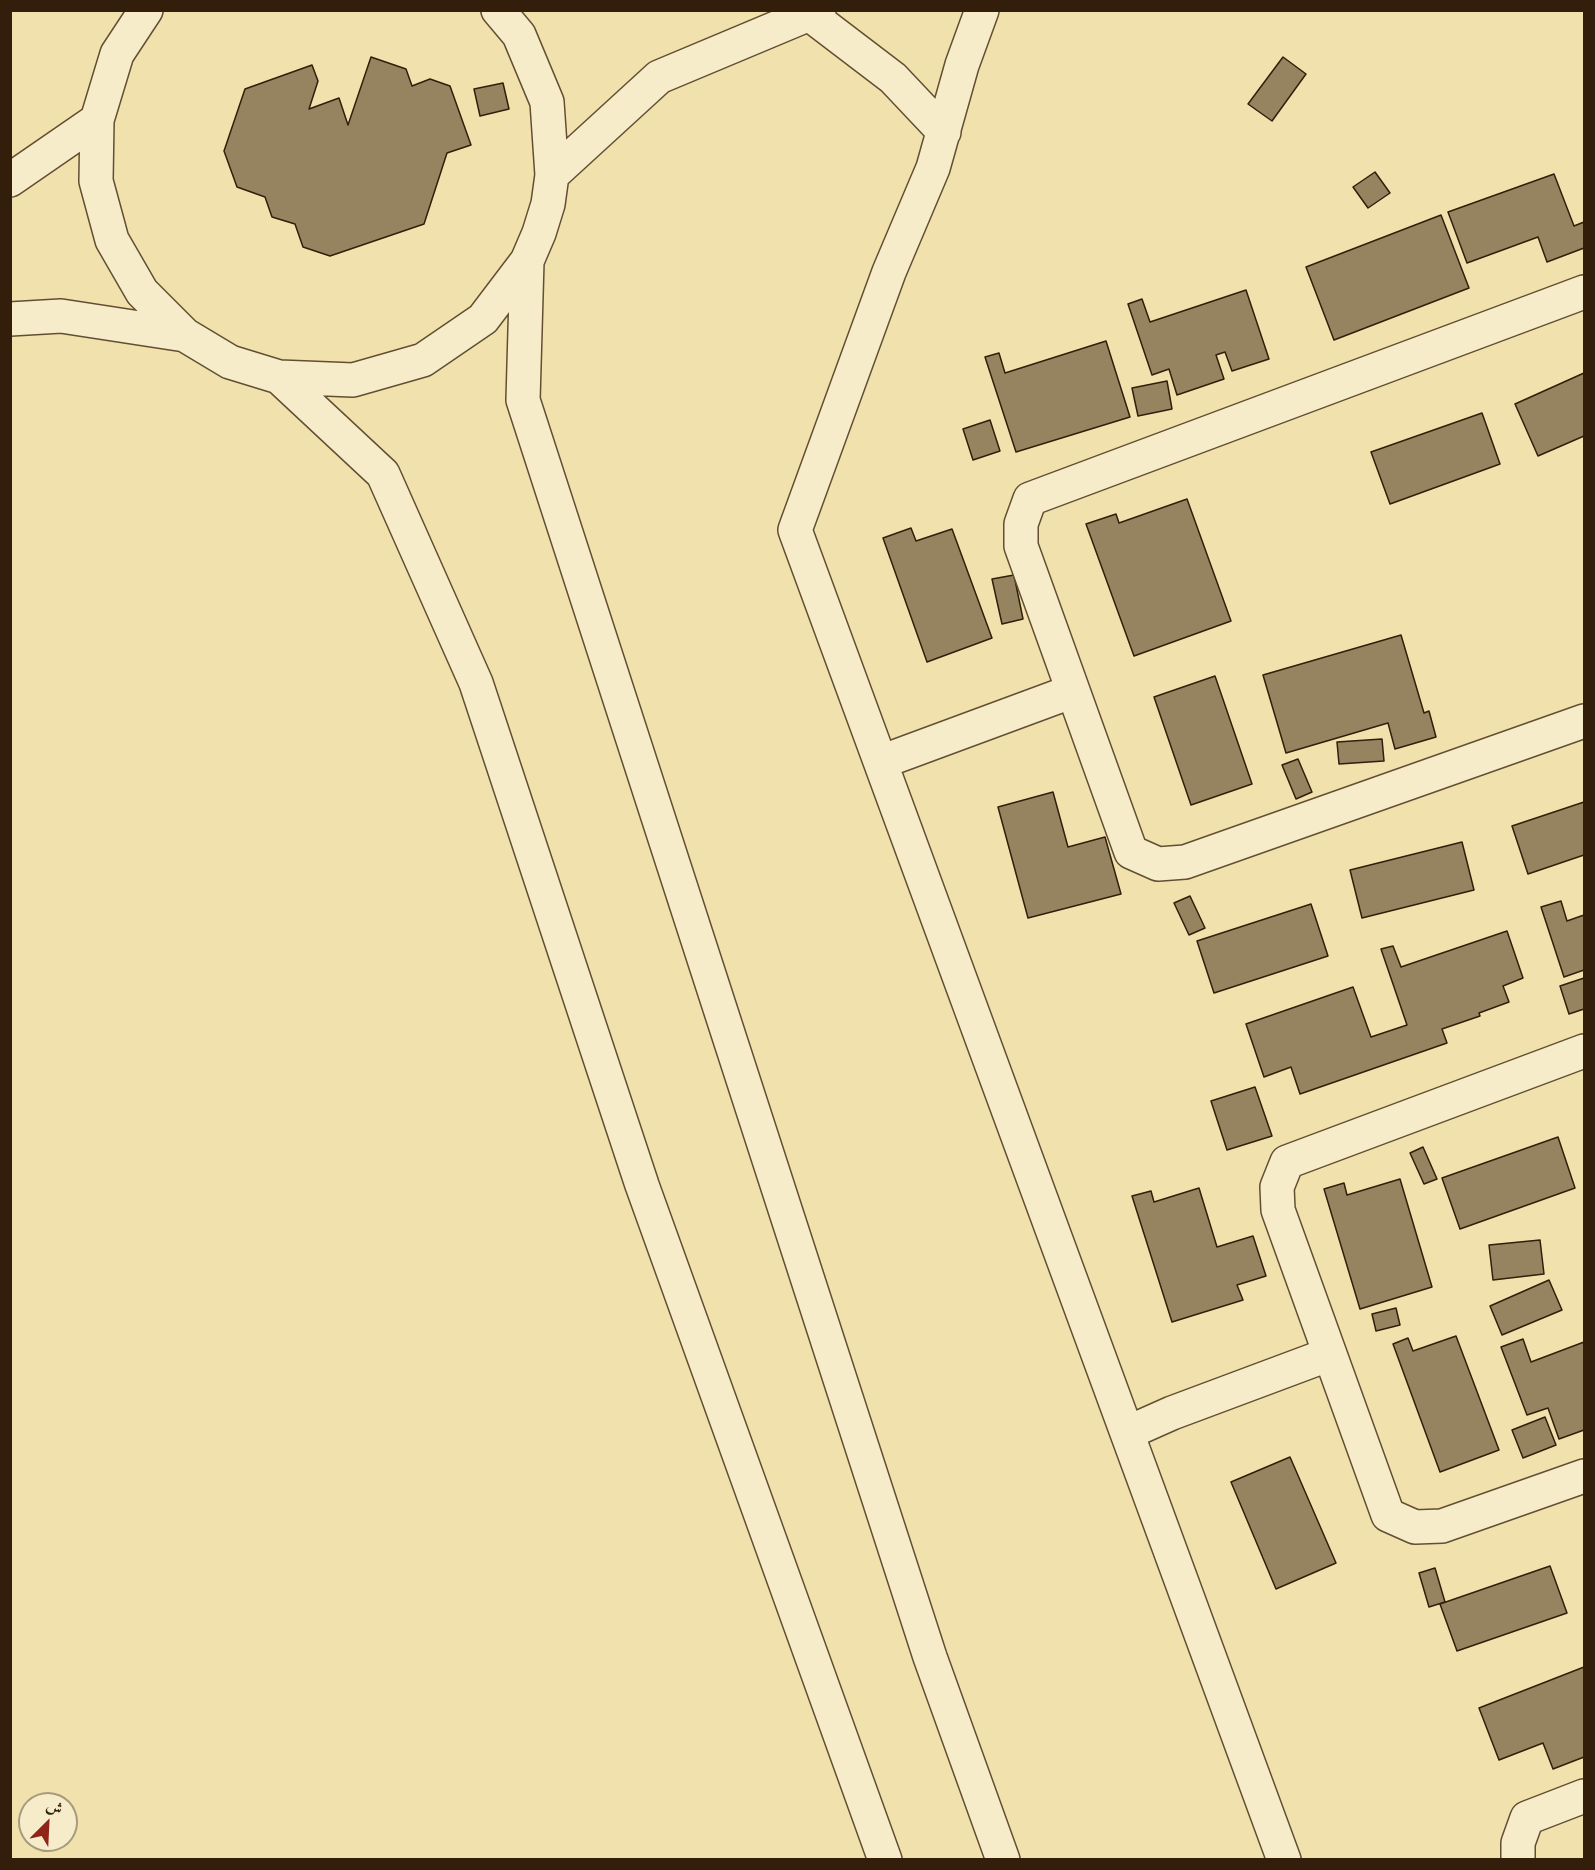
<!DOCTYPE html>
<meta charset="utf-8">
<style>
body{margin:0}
#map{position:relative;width:1595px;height:1870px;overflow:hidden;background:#f1e2ad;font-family:"Libre Bodoni",Amiri,serif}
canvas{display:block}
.frame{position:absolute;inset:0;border:12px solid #321e0a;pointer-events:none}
.north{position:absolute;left:18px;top:1792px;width:60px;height:60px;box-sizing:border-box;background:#f6ecca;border:2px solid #a89a7d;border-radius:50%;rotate:24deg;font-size:16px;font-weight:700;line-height:24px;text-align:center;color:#321e0a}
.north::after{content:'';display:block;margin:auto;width:21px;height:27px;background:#8f2418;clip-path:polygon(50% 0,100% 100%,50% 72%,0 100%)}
</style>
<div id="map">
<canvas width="1595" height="1870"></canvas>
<div class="frame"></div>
<div class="north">ش</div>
</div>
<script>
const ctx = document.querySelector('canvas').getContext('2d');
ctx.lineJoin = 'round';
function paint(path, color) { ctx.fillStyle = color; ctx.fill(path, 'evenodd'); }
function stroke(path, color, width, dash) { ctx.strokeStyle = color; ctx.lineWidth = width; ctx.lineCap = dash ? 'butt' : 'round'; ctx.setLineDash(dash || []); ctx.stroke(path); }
const building = new Path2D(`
 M371 57 406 69 412 86 430 79 450 86 471 145 447 153 424 224 330 256 303 247 295 224 272 217 265 197 237 187 224 151 245 89 312 65 318 81 309 109 339 98 348 125Z
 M1283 57 1306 74 1272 121 1248 104Z
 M503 83 509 109 480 116 474 89Z
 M1375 172 1390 193 1368 208 1353 187Z
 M1554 174 1574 226 1584 222V248L1547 262 1538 237 1467 263 1448 212Z
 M1441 215 1469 288 1334 340 1306 267Z
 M1246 290 1269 359 1232 371 1225 352 1216 355 1224 379 1177 395 1169 369 1152 375 1128 304 1142 299 1150 322Z
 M1106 341 1130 417 1016 452 985 357 999 353 1005 373Z
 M1584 373V436L1538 456 1515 404Z
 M1167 381 1172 409 1138 416 1132 388Z
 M1482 413 1500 464 1390 504 1371 452Z
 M990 420 1000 451 973 460 963 429Z
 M1187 499 1231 621 1134 656 1086 524 1116 514 1119 523Z
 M911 528 916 541 952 529 992 638 927 662 883 538Z
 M1014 575 1023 619 1002 624 992 579Z
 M1401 635 1424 713 1429 711 1436 737 1395 749 1388 723 1286 753 1263 675Z
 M1215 676 1252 784 1191 805 1154 697Z
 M1382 739 1384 761 1339 764 1337 742Z
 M1298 759 1312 792 1296 799 1282 765Z
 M1053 792 1068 847 1105 837 1121 894 1028 918 998 807Z
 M1584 802V855L1528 874 1512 826Z
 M1462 842 1474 890 1362 918 1350 870Z
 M1190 896 1205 928 1189 935 1174 903Z
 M1561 901 1567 921 1584 915V970L1564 977 1541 907Z
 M1311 904 1328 956 1214 993 1197 941Z
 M1507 931 1523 978 1503 986 1509 1002 1479 1013 1480 1016 1442 1029 1447 1043 1300 1094 1291 1067 1264 1077 1246 1024 1353 987 1371 1037 1407 1025 1381 949 1393 946 1401 967Z
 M1584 978V1009L1569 1014 1560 986Z
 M1255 1087 1272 1136 1227 1150 1211 1101Z
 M1558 1137 1575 1188 1460 1229 1442 1178Z
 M1423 1147 1437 1179 1424 1184 1410 1153Z
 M1400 1179 1432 1287 1360 1309 1324 1189 1344 1183 1347 1195Z
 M1199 1188 1217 1247 1253 1236 1266 1276 1237 1285 1243 1300 1172 1322 1132 1196 1151 1191 1154 1202Z
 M1540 1240 1544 1274 1493 1280 1489 1245Z
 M1549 1280 1562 1310 1502 1335 1490 1306Z
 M1396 1308 1400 1325 1376 1331 1372 1314Z
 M1456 1336 1499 1450 1440 1472 1393 1344 1408 1338 1413 1351Z
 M1523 1339 1531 1362 1584 1342V1430L1559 1439 1548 1408 1527 1415 1501 1347Z
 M1545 1417 1556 1445 1523 1458 1512 1430Z
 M1290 1457 1336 1563 1276 1589 1231 1482Z
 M1550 1566 1567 1613 1457 1651 1440 1604Z
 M1435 1568 1445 1602 1429 1607 1419 1573Z
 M1584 1667V1757L1553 1769 1543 1743 1499 1760 1479 1708Z`);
const minor = new Path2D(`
 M146 10 117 54 97 120 96 181 112 240 142 292 185 335 230 362 279 377 353 380 423 360 483 319 527 261 539 233 548 204 552 175 547 102 519 35 498 10
 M982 10 962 65 933 168 889 272 795 530 1284 1860
 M809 14 893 78 944 132
 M552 175 659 77 819 10
 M10 180 97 120
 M527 261 523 400 930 1657 1003 1860
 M1584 292 1030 499 1021 524V546L1131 852 1158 864 1185 862 1584 721
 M10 319 61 316 185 335
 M279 377 383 474 476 683 642 1185 885 1860
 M881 762 1073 691
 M1584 1051 1287 1162 1277 1187 1278 1210 1388 1515 1415 1527 1442 1526 1584 1476
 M1127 1433 1172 1413 1330 1354
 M1518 1860V1843L1527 1818 1584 1796`);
paint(building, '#95845f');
stroke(building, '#321e0a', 1.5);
stroke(minor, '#624f33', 36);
stroke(minor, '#f6ecca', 33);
</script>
